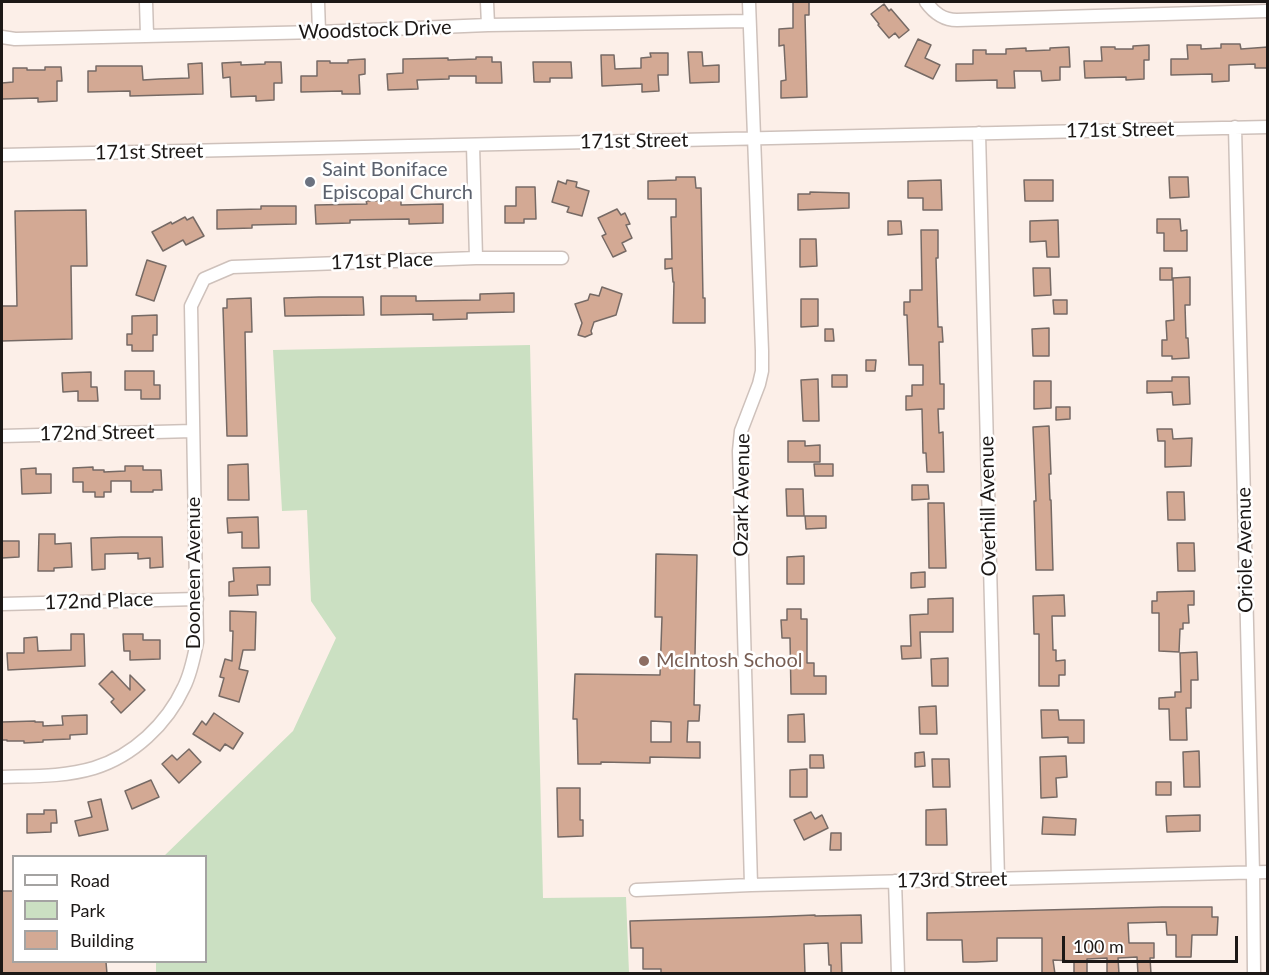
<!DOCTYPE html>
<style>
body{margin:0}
#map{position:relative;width:1269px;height:975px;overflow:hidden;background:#fcefe8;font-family:Lato,sans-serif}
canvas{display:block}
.frame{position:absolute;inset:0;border:3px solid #1c1816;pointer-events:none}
.legend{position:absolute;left:12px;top:855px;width:195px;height:108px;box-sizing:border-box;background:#fff;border:2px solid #a4a3a2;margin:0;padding:8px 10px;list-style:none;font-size:18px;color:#1c1816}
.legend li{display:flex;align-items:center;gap:12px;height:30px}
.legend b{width:30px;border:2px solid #a4a3a2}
.scale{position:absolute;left:1062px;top:936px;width:176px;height:27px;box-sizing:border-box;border:3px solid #1c1816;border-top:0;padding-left:8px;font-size:18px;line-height:21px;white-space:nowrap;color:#1c1816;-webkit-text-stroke:4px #fff;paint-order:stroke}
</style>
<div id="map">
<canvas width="1269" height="975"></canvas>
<div class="frame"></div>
<ul class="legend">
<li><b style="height:8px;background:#fff"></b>Road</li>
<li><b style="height:16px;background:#cbe0c2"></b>Park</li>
<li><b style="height:16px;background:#d3a994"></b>Building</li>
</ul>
<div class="scale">100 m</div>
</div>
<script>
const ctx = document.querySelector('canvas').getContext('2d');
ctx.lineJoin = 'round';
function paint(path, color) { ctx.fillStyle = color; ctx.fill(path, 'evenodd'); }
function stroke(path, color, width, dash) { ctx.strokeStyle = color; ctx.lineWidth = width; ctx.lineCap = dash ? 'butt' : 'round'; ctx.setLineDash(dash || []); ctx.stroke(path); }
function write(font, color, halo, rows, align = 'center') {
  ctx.font = font + ' Lato,sans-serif'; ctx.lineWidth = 5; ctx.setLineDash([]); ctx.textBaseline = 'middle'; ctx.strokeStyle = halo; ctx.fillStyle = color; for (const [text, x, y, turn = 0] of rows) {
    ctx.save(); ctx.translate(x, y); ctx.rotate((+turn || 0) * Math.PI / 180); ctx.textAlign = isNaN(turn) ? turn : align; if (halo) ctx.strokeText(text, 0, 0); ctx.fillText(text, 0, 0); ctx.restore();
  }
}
const green = new Path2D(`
 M530 345 543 898 626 897 629 973H156V962H206V856H164L293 731 336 638 311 601 307 510 282 511 273 350Z`);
const building = new Path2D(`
 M793 2H809V15H805L807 97 781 98V81L786 80 784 45 779 46V29L793 28Z
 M884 4 889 11 891 9 909 30 899 38 895 33 889 38 878 25 879 24 871 14Z
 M918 39 931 45 925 58 940 65 933 79 905 66Z
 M1221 44H1240L1241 49 1268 47V68H1255V64L1229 65V81L1212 82V74L1171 75V59H1188L1187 45H1201V49L1221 48Z
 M1149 45V60H1144V79L1126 80V77L1085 78 1084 61H1102L1101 47H1115V49H1133V46Z
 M1069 47 1070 67H1060V80L1042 81 1041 71H1014L1015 88H997V80L956 81V64H973V50H986V54H1006V49L1026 48V51L1050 50V48Z
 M688 52H702L703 66 719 65V82L690 83Z
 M650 53H668V75H658L659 91 642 92V84L602 86 601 55H614L615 69 641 68V58L651 57Z
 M476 57H492V62H501L502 83H476V76H449V79L417 80 418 89 388 90 387 74 403 73V59L448 58V60L476 59Z
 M365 59V74L359 75 360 94H342V91L301 92V76H317V61H330V63H348V60Z
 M241 62V65L265 64V62H281L282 83H274V100L256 101V96L231 97 230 77 223 78 222 63Z
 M533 62H571L572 78H550V82H534Z
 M202 63 203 94 130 96V91L88 92V71H96V66H142L143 80 159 79 189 78 188 64Z
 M45 67H61L62 81H57V101L38 102V98L2 99V83L13 82V68H27V70H45Z
 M676 177H695L696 188H701L703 298H705V323H673L674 282H673L672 268 665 269V259H672L671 217H676V199H648V181L676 180Z
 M1169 177H1188L1189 197 1170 198Z
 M567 180 577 182 576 187 589 191 582 216 567 212 569 207 552 202 558 181 566 184Z
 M941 180 942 210H923V198H908V181Z
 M1024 180H1053V201H1025Z
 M516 187H535L536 219H524V223H505V206H516Z
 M810 192 849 193V208L798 210V194H810Z
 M401 200V205L443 204V223L409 224V219L350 220V223L316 224 315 205 367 204 366 201Z
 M261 206H296V224L252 225V228L217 229V210L261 209Z
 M617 209 621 215 625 213 630 224 626 225 632 238 622 243 626 251 613 257 602 236 606 234 598 218Z
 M86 210 87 266H71L72 339 2 341V306H17L15 211Z
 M185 217 187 220 193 217 204 236 186 245 183 240 163 251 152 232 171 222 172 224Z
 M1157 219H1180L1181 231 1187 230V251H1164V233H1157Z
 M1058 220 1059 257H1047L1046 241 1030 242V221Z
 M888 221H901L902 234 888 235Z
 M921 230H938V258H936L938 327H942L943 342H939L940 384H944V409H938L939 433 943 432 944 472H927L926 453H923L922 409 906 410V396H912V385H923V365H909L907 315H904V302H910V290H922Z
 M800 239H816L817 266 800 267Z
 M147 260 166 266 154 301 136 295Z
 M1033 268H1050L1051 295 1034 296Z
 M1160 268H1172V280H1160Z
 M1190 277V305H1185L1186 338H1188L1189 358 1172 359V356H1162V340H1167L1166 321 1174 320 1173 278Z
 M602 287 622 294 616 315 594 322 591 331 592 334 585 337 578 335 582 323 575 304 588 300 590 294 599 296Z
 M514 293V312L467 313V319L433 320V314L381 315V296H416V301L480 300V294Z
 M319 297H363L364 315 285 316 284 298Z
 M251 298 252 332H245L247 436H227L223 308H227V299Z
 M801 299H818V326L801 327Z
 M1053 300H1067V314H1054Z
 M157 315V335H153V351H132V345H127V334H132V316Z
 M1049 328V356H1033L1032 329Z
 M825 329H833L834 341H825Z
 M866 360H876L875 371H866Z
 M125 371H154V385H160V399H141V390H125Z
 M91 372V387H97L98 401H78V391L63 392 62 373Z
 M832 375H847V387H832Z
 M1172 377H1189L1190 404 1173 405 1172 392 1147 393V381H1172Z
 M818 379 819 421H803L801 380Z
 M1034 381H1051V408L1034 409Z
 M1056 407H1070V419L1056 420Z
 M1049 426 1051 474H1049L1050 500H1051L1053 570H1036L1034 501H1036L1033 427Z
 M1157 429H1172L1173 439 1192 438 1191 466 1165 467V441H1158Z
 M788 441H805V446L820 445V462H788Z
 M248 464 249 500H228V465Z
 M814 464H833V476H815Z
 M125 466H143V470H161L162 490H153V492H131V481H111V492H104V497H95V492H83V482H73V468L93 467V470H104V472L125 471Z
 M36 468V474H51V493L22 494 21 469Z
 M912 485H928L929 499 912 500Z
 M786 489H803L804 516H787Z
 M1167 492H1184L1185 520H1168Z
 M928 503H944L946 568H929Z
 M805 516H826V528L806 529Z
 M258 517 259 548H242V532L228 533 227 518Z
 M39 534H55V544L71 543 72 567 54 568V571H38Z
 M121 537H162L163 567 150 568V558L138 559V553L105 554V569L92 570 91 538Z
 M2 541H19V557L2 558Z
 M1177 543H1194L1195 571H1178Z
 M656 554 697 555 694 705H700L699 721H688L687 742H700V758L650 757V763L601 762V764H578L577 719H573L575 674 660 675 662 617H655ZM651 721 671 722V742H651Z
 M804 556V584H787V557Z
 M270 567V585H257L258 595 229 596V582L234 581 233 568Z
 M925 572V587L911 588V573Z
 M1194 591V605H1188L1189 623H1183V629H1180L1179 652 1159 651V613H1152V601H1157V592Z
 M1064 595 1065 616H1052L1053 650H1056V661L1065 660V675H1059V686H1039V634H1034L1033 596Z
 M953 598V632H920L921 658 902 659 901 646H911L910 615 928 614V599Z
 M787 609H801V619H807V663H814V676H826V694H791L790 638H782L781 620H787Z
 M230 611 256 612 255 650H243L239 669 248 671 239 702 219 696 224 678 220 677 225 659 232 661 233 631H230Z
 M71 634H84L85 666 8 670 7 653H24V638L37 637 38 651 71 650Z
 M123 634H143V640H160V659L130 660V651H124Z
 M1197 652 1198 680H1191V708H1186L1187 740H1170L1169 709H1159V698L1175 697V692H1181L1180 653Z
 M948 658V686H932L931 659Z
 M112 671 130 690V675L145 690 121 713 111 702 114 699 99 684Z
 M936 706 937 734H920L919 707Z
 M1041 710H1058L1059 720H1084V743H1068V737L1042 738Z
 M214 713 243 733 233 749 225 744 220 751 193 734 202 721 206 725Z
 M804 714 805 742H788V715Z
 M87 715V734L70 735V739L43 740V742L24 743V741H7V740H2V722L35 721V722H43V726L63 725 62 716Z
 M189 749 201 762 179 783 162 764 172 755 177 760Z
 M1199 751 1200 787H1184L1183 752Z
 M924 752 925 766 915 767V753Z
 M810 755H823L824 768H810Z
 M1066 756 1067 777 1056 778 1057 797 1041 798 1040 757Z
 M932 759H949L950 787H933Z
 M807 769V797H790V770Z
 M151 780 159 797 132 809 125 791Z
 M1156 782H1171V795H1156Z
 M557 788H580V820H583V836L558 837Z
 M101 799 108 830 79 836 75 821 92 817 88 802Z
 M946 809 947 845H926V810Z
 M44 810H56L57 823H51V832L27 833V814H44Z
 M811 812 815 819 822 815 828 828 804 840 794 820Z
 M1200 815V831L1167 832 1166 816Z
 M1043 817 1076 819 1075 835 1042 834Z
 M831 833H841V850H830Z
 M2 891H14V962H106L107 974H2Z
 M1162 907H1212V917H1218L1217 935H1192L1191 957H1176V935H1167L1166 922 1128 923 1129 943H1154V958H1150L1151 974H1138L1137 957 1118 958 1119 974H1107V958L1087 959V974H1074V961L1053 960 1055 974H1042V938H997V961L976 962H963L962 940H927V913Z
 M815 915V916L861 915 862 943H841L842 974H831V965H829L828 943 804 944 805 974H661V969H643V948H631L630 921 764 917Z`);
const minor = new Path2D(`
 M146 2 147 35
 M318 2 319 32
 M487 2 488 25
 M749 2 762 351V371L759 384 741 431 739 451 751 885
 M926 2C934 13 943 20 957 20L1268 11
 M2 37 15 39 319 32 488 25 749 21
 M1235 127 1253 873 1254 974
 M979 133 998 879
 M473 145 476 258
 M2 155 1268 127
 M2 436 193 431
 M2 604 197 599
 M2 777C32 776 64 777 94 768 133 756 167 724 184 687 191 673 194 657 197 642L191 306 204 279 232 267 476 258H562
 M895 881 898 974
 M636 890 751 885 1268 872`);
const markers = [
 [310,182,6,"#6b7280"],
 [644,661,6,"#8d6e63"]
];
const streetNames = [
 ["Woodstock Drive",375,30,-2],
 ["171st Street",1120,130,-1],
 ["171st Street",634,141,-1],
 ["171st Street",149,152,-1],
 ["171st Place",382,261,-2],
 ["172nd Street",97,433,-1],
 ["Ozark Avenue",742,495,-89],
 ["Overhill Avenue",988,506,-91],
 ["Oriole Avenue",1245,550,-91],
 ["Dooneen Avenue",194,573,-90],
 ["172nd Place",99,601,-2],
 ["173rd Street",952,880,-1]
];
const worshipNames = [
 ["Saint Boniface",322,170],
 ["Episcopal Church",322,193]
];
const educationNames = [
 ["McIntosh School",656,661]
];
paint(green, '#cbe0c2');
paint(building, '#d3a994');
stroke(building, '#766a65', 1.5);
stroke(minor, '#cec1bb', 15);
stroke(minor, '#fff', 12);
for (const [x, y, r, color] of markers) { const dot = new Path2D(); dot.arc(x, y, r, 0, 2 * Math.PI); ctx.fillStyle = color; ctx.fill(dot); stroke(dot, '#fff', 2); }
write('20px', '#1c1816', '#fff', streetNames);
write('20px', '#5b616d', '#fff', worshipNames, 'left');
write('20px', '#785e54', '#fff', educationNames, 'left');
</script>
